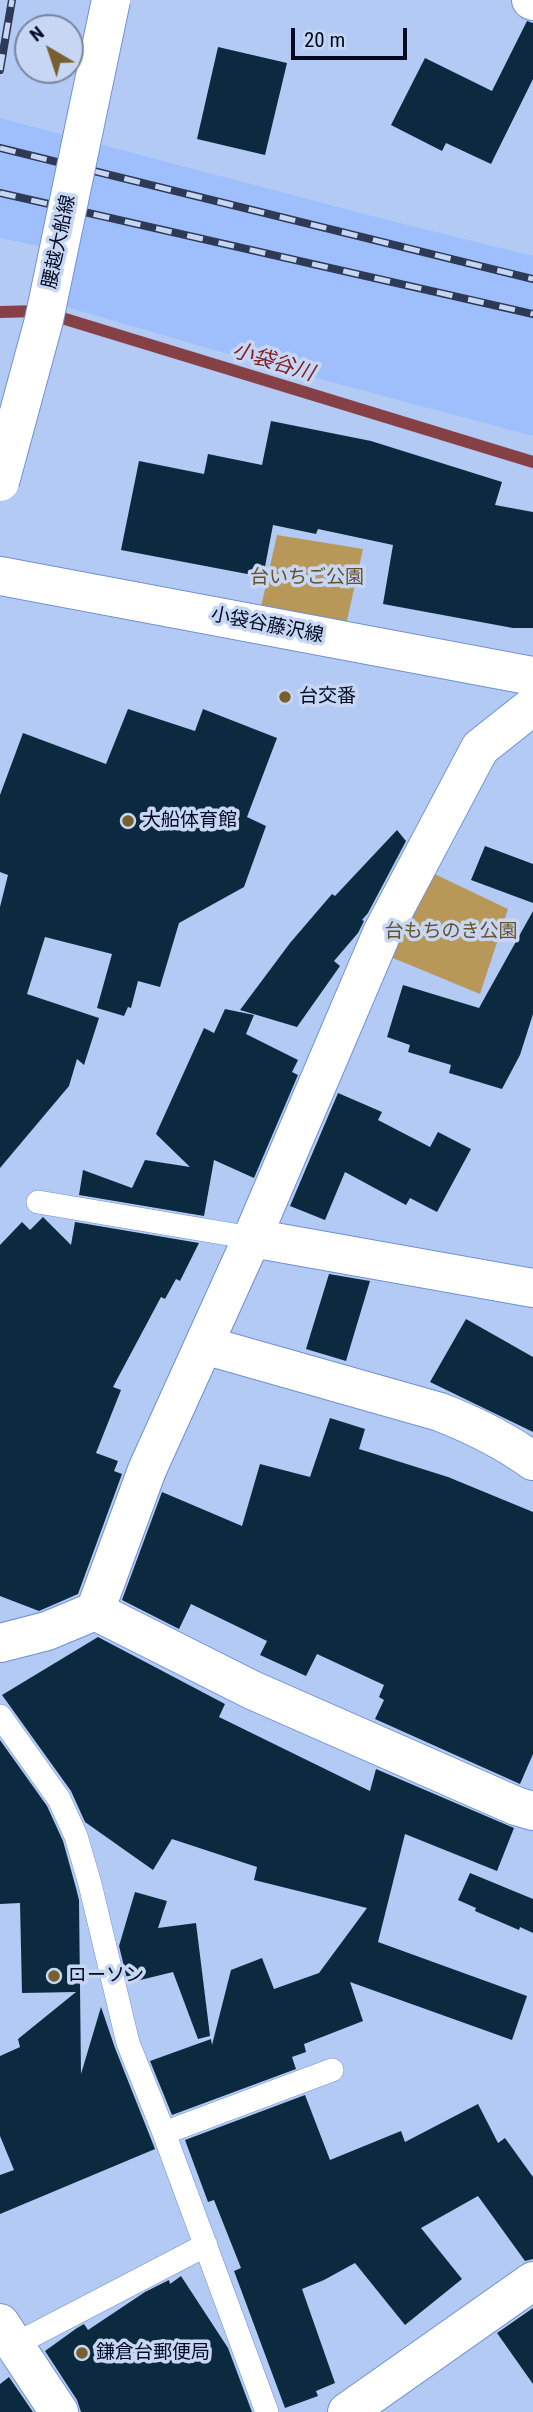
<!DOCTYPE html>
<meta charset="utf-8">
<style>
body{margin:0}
#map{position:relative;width:533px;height:2412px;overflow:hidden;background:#b3caf4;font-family:"Roboto Condensed",sans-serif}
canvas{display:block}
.north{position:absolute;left:14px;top:14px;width:70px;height:70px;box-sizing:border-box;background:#c7d7f3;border:2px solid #78859f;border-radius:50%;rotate:321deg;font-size:19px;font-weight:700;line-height:28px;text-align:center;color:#020a22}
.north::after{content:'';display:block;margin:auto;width:24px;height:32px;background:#775f2f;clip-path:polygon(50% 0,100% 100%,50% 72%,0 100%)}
.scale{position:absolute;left:291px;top:28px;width:116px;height:32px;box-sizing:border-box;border:4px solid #020a22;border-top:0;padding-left:9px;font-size:21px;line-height:24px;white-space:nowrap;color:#020a22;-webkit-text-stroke:5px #c7d7f3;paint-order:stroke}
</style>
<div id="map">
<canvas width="533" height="2412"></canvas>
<div class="north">N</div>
<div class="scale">20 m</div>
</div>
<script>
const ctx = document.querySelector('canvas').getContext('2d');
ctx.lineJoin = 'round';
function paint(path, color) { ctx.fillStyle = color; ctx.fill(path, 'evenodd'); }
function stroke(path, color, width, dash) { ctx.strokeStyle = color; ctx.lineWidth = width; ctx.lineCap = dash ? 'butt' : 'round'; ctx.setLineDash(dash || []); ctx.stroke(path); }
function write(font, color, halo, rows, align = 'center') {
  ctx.font = font + ' "Roboto Condensed","Noto Sans JP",sans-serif'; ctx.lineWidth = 7; ctx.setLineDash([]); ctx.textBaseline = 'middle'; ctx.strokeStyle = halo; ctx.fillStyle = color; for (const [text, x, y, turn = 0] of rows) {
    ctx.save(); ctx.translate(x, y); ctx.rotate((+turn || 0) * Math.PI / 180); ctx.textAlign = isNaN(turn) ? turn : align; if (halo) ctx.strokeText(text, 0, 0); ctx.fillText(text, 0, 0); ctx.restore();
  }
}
const built = new Path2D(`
 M0 118 395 222 533 256V436L249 360 32 297 43 247 0 238Z`);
const green = new Path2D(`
 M277 535 363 549 346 625 261 607Z
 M424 869 508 909 480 994 381 953Z`);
const stream = new Path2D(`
 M0 312 39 311 533 462`);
const building = new Path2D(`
 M527 21 533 23V79L491 164 446 143 442 151 391 125 425 58 492 91Z
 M218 47 287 63 265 155 197 139Z
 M271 421 371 441 502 482 495 505 533 512V628H513L383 604 393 545 318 529 316 534 273 525 263 577 121 550 139 461 204 474 208 454 262 465Z
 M128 709 195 731 203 709 277 738 247 817 266 826 244 887 179 923 160 987 138 981 131 1008 128 1007 124 1016 97 1008 112 954 45 937 27 994 99 1018 84 1065 77 1059 69 1086 0 1168V907L8 875 0 872V795L23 733 106 764Z
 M397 830 406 841 368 913 362 920 364 921 358 933 334 961 340 966 297 1027 240 1010 290 943 332 894 335 896Z
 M485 846 533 864V903L471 880Z
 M533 911V1014L520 1055 502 1089 449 1073 451 1065 408 1052 410 1045 387 1037 403 985 479 1008Z
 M225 1009 254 1015 246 1034 298 1060 292 1072 298 1075 254 1178 214 1160 204 1216 79 1195 83 1170 132 1188 145 1160 190 1167 156 1134 204 1028 214 1033Z
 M338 1093 382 1112 378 1120 430 1147 438 1132 471 1149 437 1212 410 1198 406 1205 345 1172 325 1220 290 1206Z
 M43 1217 71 1245 75 1222 199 1243 180 1281 176 1279 165 1299 161 1297 113 1387 121 1390 96 1453 118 1461 114 1471 122 1474 78 1594 39 1611 0 1596V1245L22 1222 30 1230Z
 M329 1274 370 1281 346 1361 306 1349Z
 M466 1319 533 1357V1432L430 1382Z
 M330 1418 365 1429 359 1449 448 1477 533 1512V1754L520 1784 375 1719 384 1700 379 1697 384 1685 317 1654 306 1676 260 1655 267 1641 191 1604 179 1629 122 1600 162 1492 242 1526 260 1464 310 1477Z
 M98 1637 225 1704 219 1717 370 1791 376 1769 514 1828 497 1871 405 1834 378 1942 527 1996 512 2040 350 1982 363 2021 304 2044 306 2052 292 2057 296 2069 172 2115 150 2061 211 2039 212 2045 231 1970 262 1958 274 1989 319 1973 367 1908 254 1880 257 1867 172 1839 153 1870 85 1822 71 1791 2 1695Z
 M0 1740 47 1806 63 1841 76 1888 79 1900 81 2074 101 2007 115 2048 155 2149 0 2214V2175L14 2170 0 2136V2056L20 2047 18 2039 76 1992 22 1993 20 1903 0 1904Z
 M470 1873 533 1899V1933L520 1927 519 1930 475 1911 476 1908 458 1900Z
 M135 1892 167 1901 158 1928 196 1923 210 2036 198 2039 173 1972 128 1983 119 1946Z
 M305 2095 330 2160 401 2131 405 2142 478 2104 498 2143 505 2138 533 2177V2259L525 2261 478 2196 421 2228 462 2279 405 2325 355 2263 324 2280 302 2289 335 2383 316 2391 318 2396 285 2408 234 2271 241 2268 214 2200 208 2202 185 2140Z
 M181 2276 228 2348 252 2412H81L77 2400 45 2351 77 2328 84 2324 88 2330 145 2292 169 2280 170 2284Z
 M533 2308V2384L497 2333Z
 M9 2377 33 2412H0V2384Z`);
const lane = new Path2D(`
 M38 1202 252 1238
 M0 1716 59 1799 76 1836 90 1884 128 2043 164 2133 267 2412
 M164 2133 332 2070
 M14 2345 206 2245`);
const street = new Path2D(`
 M531 0 533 1
 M252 1238 533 1288
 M204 1345 440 1412C473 1425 504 1440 533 1461
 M95 1611 252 1690 516 1806 533 1811
 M0 1643 47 1631 95 1611 147 1470 252 1238 382 933 480 748 533 706
 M0 2323 59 2412
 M347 2412 533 2281`);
const secondary = new Path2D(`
 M0 576 533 676`);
const rail = new Path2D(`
 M0 70 12 0
 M0 148 533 279
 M0 193 533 314`);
const secondaryBridge = new Path2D(`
 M0 482 44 320 111 0`);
const markers = [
 [285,697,7,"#775f2f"],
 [128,821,7,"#775f2f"],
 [54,1976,7,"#775f2f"],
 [82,2353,7,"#775f2f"]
];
const streetNames = [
 ["腰越大船線",60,242,-78],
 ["小袋谷藤沢線",267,626,11]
];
const parkNames = [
 ["台いちご公園",307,578],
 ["台もちのき公園",451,932]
];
const poiNames = [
 ["台交番",299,697],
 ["大船体育館",142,821],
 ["ローソン",68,1976],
 ["鎌倉台郵便局",96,2353]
];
const waterNames = [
 ["小袋谷川",273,363,17]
];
paint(built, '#9fbffc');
paint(green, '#b89859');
stroke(stream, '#864147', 12);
paint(building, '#0c2a3f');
stroke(lane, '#6e90d3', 24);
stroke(street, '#6e90d3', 40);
stroke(secondary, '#6e90d3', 40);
stroke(lane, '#fff', 23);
stroke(street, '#fff', 38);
stroke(secondary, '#fff', 38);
stroke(rail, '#2d3955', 8);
stroke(rail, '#c7d7f3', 5, [16]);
stroke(secondaryBridge, '#6e90d3', 40, []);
stroke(secondaryBridge, '#fff', 38);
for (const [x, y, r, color] of markers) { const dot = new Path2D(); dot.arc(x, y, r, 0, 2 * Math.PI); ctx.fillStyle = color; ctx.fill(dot); stroke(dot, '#c7d7f3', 2.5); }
write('19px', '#020a22', '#c7d7f3', streetNames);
write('19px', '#675228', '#c7d7f3', parkNames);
write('19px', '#020a22', '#c7d7f3', poiNames, 'left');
write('italic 21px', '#7e1e23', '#c7d7f3', waterNames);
</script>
